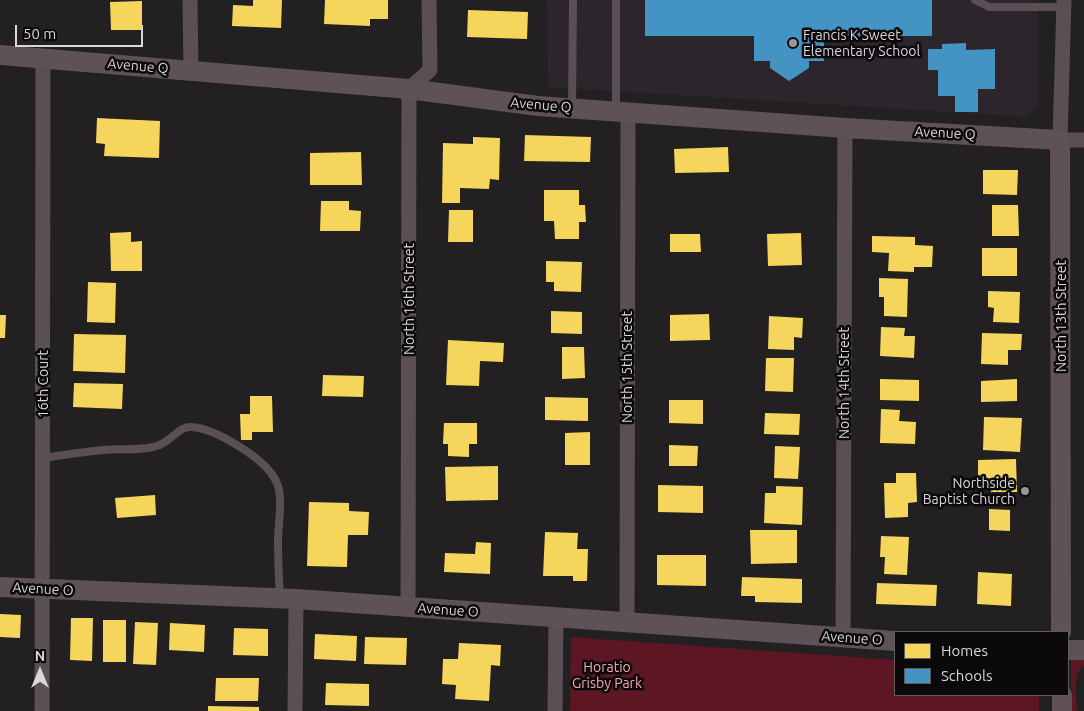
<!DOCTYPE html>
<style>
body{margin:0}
#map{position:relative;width:1084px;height:711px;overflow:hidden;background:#222021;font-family:Ubuntu,sans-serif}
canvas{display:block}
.legend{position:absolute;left:894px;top:631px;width:175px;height:65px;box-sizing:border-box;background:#0b090b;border:1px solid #5d5b5d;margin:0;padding:6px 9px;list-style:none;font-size:15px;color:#d8d6d8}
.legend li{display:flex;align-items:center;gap:10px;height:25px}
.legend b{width:25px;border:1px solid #5d5b5d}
.north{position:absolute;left:15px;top:646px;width:50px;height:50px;-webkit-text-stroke:4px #0b090b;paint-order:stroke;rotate:0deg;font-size:14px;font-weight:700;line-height:20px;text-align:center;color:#d8d6d8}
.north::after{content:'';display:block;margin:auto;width:18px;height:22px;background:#d8d6d8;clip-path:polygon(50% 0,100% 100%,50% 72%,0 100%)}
.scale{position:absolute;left:15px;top:25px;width:128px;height:22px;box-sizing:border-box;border:2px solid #d8d6d8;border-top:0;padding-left:6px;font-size:15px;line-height:18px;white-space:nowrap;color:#d8d6d8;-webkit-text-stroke:4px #0b090b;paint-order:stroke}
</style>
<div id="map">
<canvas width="1084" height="711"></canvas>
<ul class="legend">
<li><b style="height:14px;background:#f6d55c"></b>Homes</li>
<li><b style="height:14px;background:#4393c3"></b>Schools</li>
</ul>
<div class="north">N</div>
<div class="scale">50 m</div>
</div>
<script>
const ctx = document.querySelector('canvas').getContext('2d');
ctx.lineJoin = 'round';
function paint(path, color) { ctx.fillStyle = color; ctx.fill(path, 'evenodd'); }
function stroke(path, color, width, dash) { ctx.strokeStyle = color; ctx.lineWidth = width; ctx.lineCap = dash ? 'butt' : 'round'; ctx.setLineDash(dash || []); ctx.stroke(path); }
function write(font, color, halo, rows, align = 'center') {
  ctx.font = font + ' Ubuntu,sans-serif'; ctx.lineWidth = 5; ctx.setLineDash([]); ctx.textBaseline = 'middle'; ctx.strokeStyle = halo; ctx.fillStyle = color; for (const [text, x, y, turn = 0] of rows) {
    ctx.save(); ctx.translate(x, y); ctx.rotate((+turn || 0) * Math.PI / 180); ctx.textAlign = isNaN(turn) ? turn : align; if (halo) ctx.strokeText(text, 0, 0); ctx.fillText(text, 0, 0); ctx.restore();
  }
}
const built = new Path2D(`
 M547 0H1038L1039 105 1027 117 548 87Z`);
const green = new Path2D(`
 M571 637 895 660V695H1039V711H570Z
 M1071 660H1084V665C1072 673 1077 698 1077 711H1071Z`);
const homes = new Path2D(`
 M253 0H282L281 28 232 26 233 5 253 6Z
 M325 0H388V19H370V26L324 24Z
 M142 1V30H111L110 2Z
 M468 10 528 12 527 39 467 37Z
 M97 118 160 121 159 158 104 156 105 144 96 143Z
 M525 135 591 137 590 162 524 161Z
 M473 137 500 138 499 180 490 179 489 189 460 188V203H442L443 143 473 144Z
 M728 147 729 172 675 173 674 149Z
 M361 152 362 185H310V153Z
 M983 170H1018L1017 195 983 194Z
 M544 190H579V205H585L586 222H579V239H555L554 221H544Z
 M321 201H349V210L361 211 360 231H320Z
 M992 205H1018L1019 236H992Z
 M449 210H473V242H448Z
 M131 232V242L142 241V271H111L110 233Z
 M801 233 802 265 768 266 767 234Z
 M670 234H700L701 252H670Z
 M872 236 915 237V245L933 246 932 267H914V272L888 271 889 253 872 252Z
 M982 248H1017V276H982Z
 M546 261 582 262 581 292 554 291V282H546Z
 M879 278 908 279 907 317 884 316V297H879Z
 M88 282 116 283 115 323 87 322Z
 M988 291 1020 292 1019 323 993 322 994 308 988 307Z
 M551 311 582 312V334L551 333Z
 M709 314 710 340 670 341V315Z
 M0 315H6L5 338H0Z
 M769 316 803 318 802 338 794 337V350L768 349Z
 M881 327 905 328 904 336H915L914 358 880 356Z
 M982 333 1022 334 1021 350H1008V365L981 364Z
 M74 334 126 335 125 373 73 371Z
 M448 340 504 343 503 362 480 361 479 386 446 385Z
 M562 347H584L585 378 562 379Z
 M766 358H794L793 392 765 391Z
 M323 375 364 376 363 397 322 396Z
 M880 379 919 380V401L880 400Z
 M1017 379V401L981 402V381Z
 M74 383 123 384 122 409 73 407Z
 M250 396H272L273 432H252V440H241L240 414H250Z
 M545 397 588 398V421L545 420Z
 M669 400H703V424L669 423Z
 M881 409 900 410 899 421 916 422 915 444 880 443Z
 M765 413 800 414 799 435 764 434Z
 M984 417 1022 418 1020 452 983 450Z
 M444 423H477V444H469V457L448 456V444H443Z
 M590 432V465H565V433Z
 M669 445 698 446 697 466H669Z
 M775 446 800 447 798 479 774 478Z
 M1016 459 1017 492H991V479H978V460Z
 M498 466V500L446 501 445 467Z
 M896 473H916L917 502 908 503V517L885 518 884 483H896Z
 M658 485 703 486V513L658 512Z
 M776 486 803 487 802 525 764 523 765 493H776Z
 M155 495 156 515 117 518 115 498Z
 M309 502 349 503V511L369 512 368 535H348L347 567 307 566Z
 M989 509 1010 510V531L989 530Z
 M750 530H797V563L751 564Z
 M545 532 578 533 577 549H588L587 581H573V576H543Z
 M881 536 909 537 907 575 884 574 885 557H880Z
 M476 542 491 543 490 574 444 572 445 553 475 554Z
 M657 555H706V586L657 585Z
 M978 572 1012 574 1011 606 977 604Z
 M742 577 802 579V603L755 602V596H741Z
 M877 583 937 585 936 606 876 604Z
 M0 614 21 615 20 638 0 637Z
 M71 618H93L92 661 70 660Z
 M103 620H126V662H103Z
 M135 622 158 623 156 665 133 664Z
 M170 623 205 625 204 652 169 650Z
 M234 628 268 629V656L233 655Z
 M315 634 357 636 356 661 314 659Z
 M365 637 407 638 406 665 364 664Z
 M459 643 501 645 500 666 491 665 489 701 455 699 456 685 442 684 443 659H458Z
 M216 678H259L258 701H215Z
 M326 683 369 684V706L325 705Z
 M208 706 259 707V711H208Z`);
const schools = new Path2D(`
 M645 0H932V36H824V61H809V68L789 81 770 68V61H754V36H645Z
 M966 43V50L995 49V89H978V112H955V96H938V70H928V49H942V44Z`);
const lane = new Path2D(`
 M616 0V110
 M975 0 989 7H1064
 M572 108 573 0
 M43 458C63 455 83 452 103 450 119 448 137 451 153 447 170 444 178 426 191 427 215 428 266 459 276 481 284 496 278 524 278 541 278 560 279 579 280 599`);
const street = new Path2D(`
 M190 0 191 71
 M1064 0 1060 140H1084
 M408 607 409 89 430 70 429 0
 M627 622 628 112
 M843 638 845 128
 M42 711 43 57
 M295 711 296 599
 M555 711 556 617`);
const secondary = new Path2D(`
 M0 55 409 89 538 106 845 128 1060 140 1061 632
 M0 587 296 599 895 641
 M1068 650H1084
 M1062 695V711`);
const markers = [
 [793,43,5,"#989698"],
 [1025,491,5,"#989698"]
];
const poiNames = [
 ["Francis K Sweet",803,35],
 ["Elementary School",803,51],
 ["Northside",1015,483,"right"],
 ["Baptist Church",1015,499,"right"]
];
const streetNames = [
 ["Avenue Q",138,66,5],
 ["Avenue Q",541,105,5],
 ["Avenue Q",945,133,3],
 ["North 16th Street",409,299,-90],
 ["North 13th Street",1061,316,-90],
 ["North 15th Street",627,367,-90],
 ["North 14th Street",844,383,-90],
 ["16th Court",43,384,-90],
 ["Avenue O",43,589,3],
 ["Avenue O",448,610,4],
 ["Avenue O",852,638,4]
];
const parkNames = [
 ["Horatio",607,667],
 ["Grisby Park",607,683]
];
paint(built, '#2c252b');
paint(green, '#5c1624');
paint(homes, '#f6d55c');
paint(schools, '#4393c3');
stroke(lane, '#5a4f54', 8);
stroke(street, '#5a4f54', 15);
stroke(secondary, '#5e5157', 20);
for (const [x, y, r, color] of markers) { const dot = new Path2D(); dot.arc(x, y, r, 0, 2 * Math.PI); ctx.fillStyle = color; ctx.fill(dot); stroke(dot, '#0b090b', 2); }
write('14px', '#d8d6d8', '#0b090b', poiNames, 'left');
write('14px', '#d8d6d8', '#0b090b', streetNames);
write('14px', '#f6a8ae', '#0b090b', parkNames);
</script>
